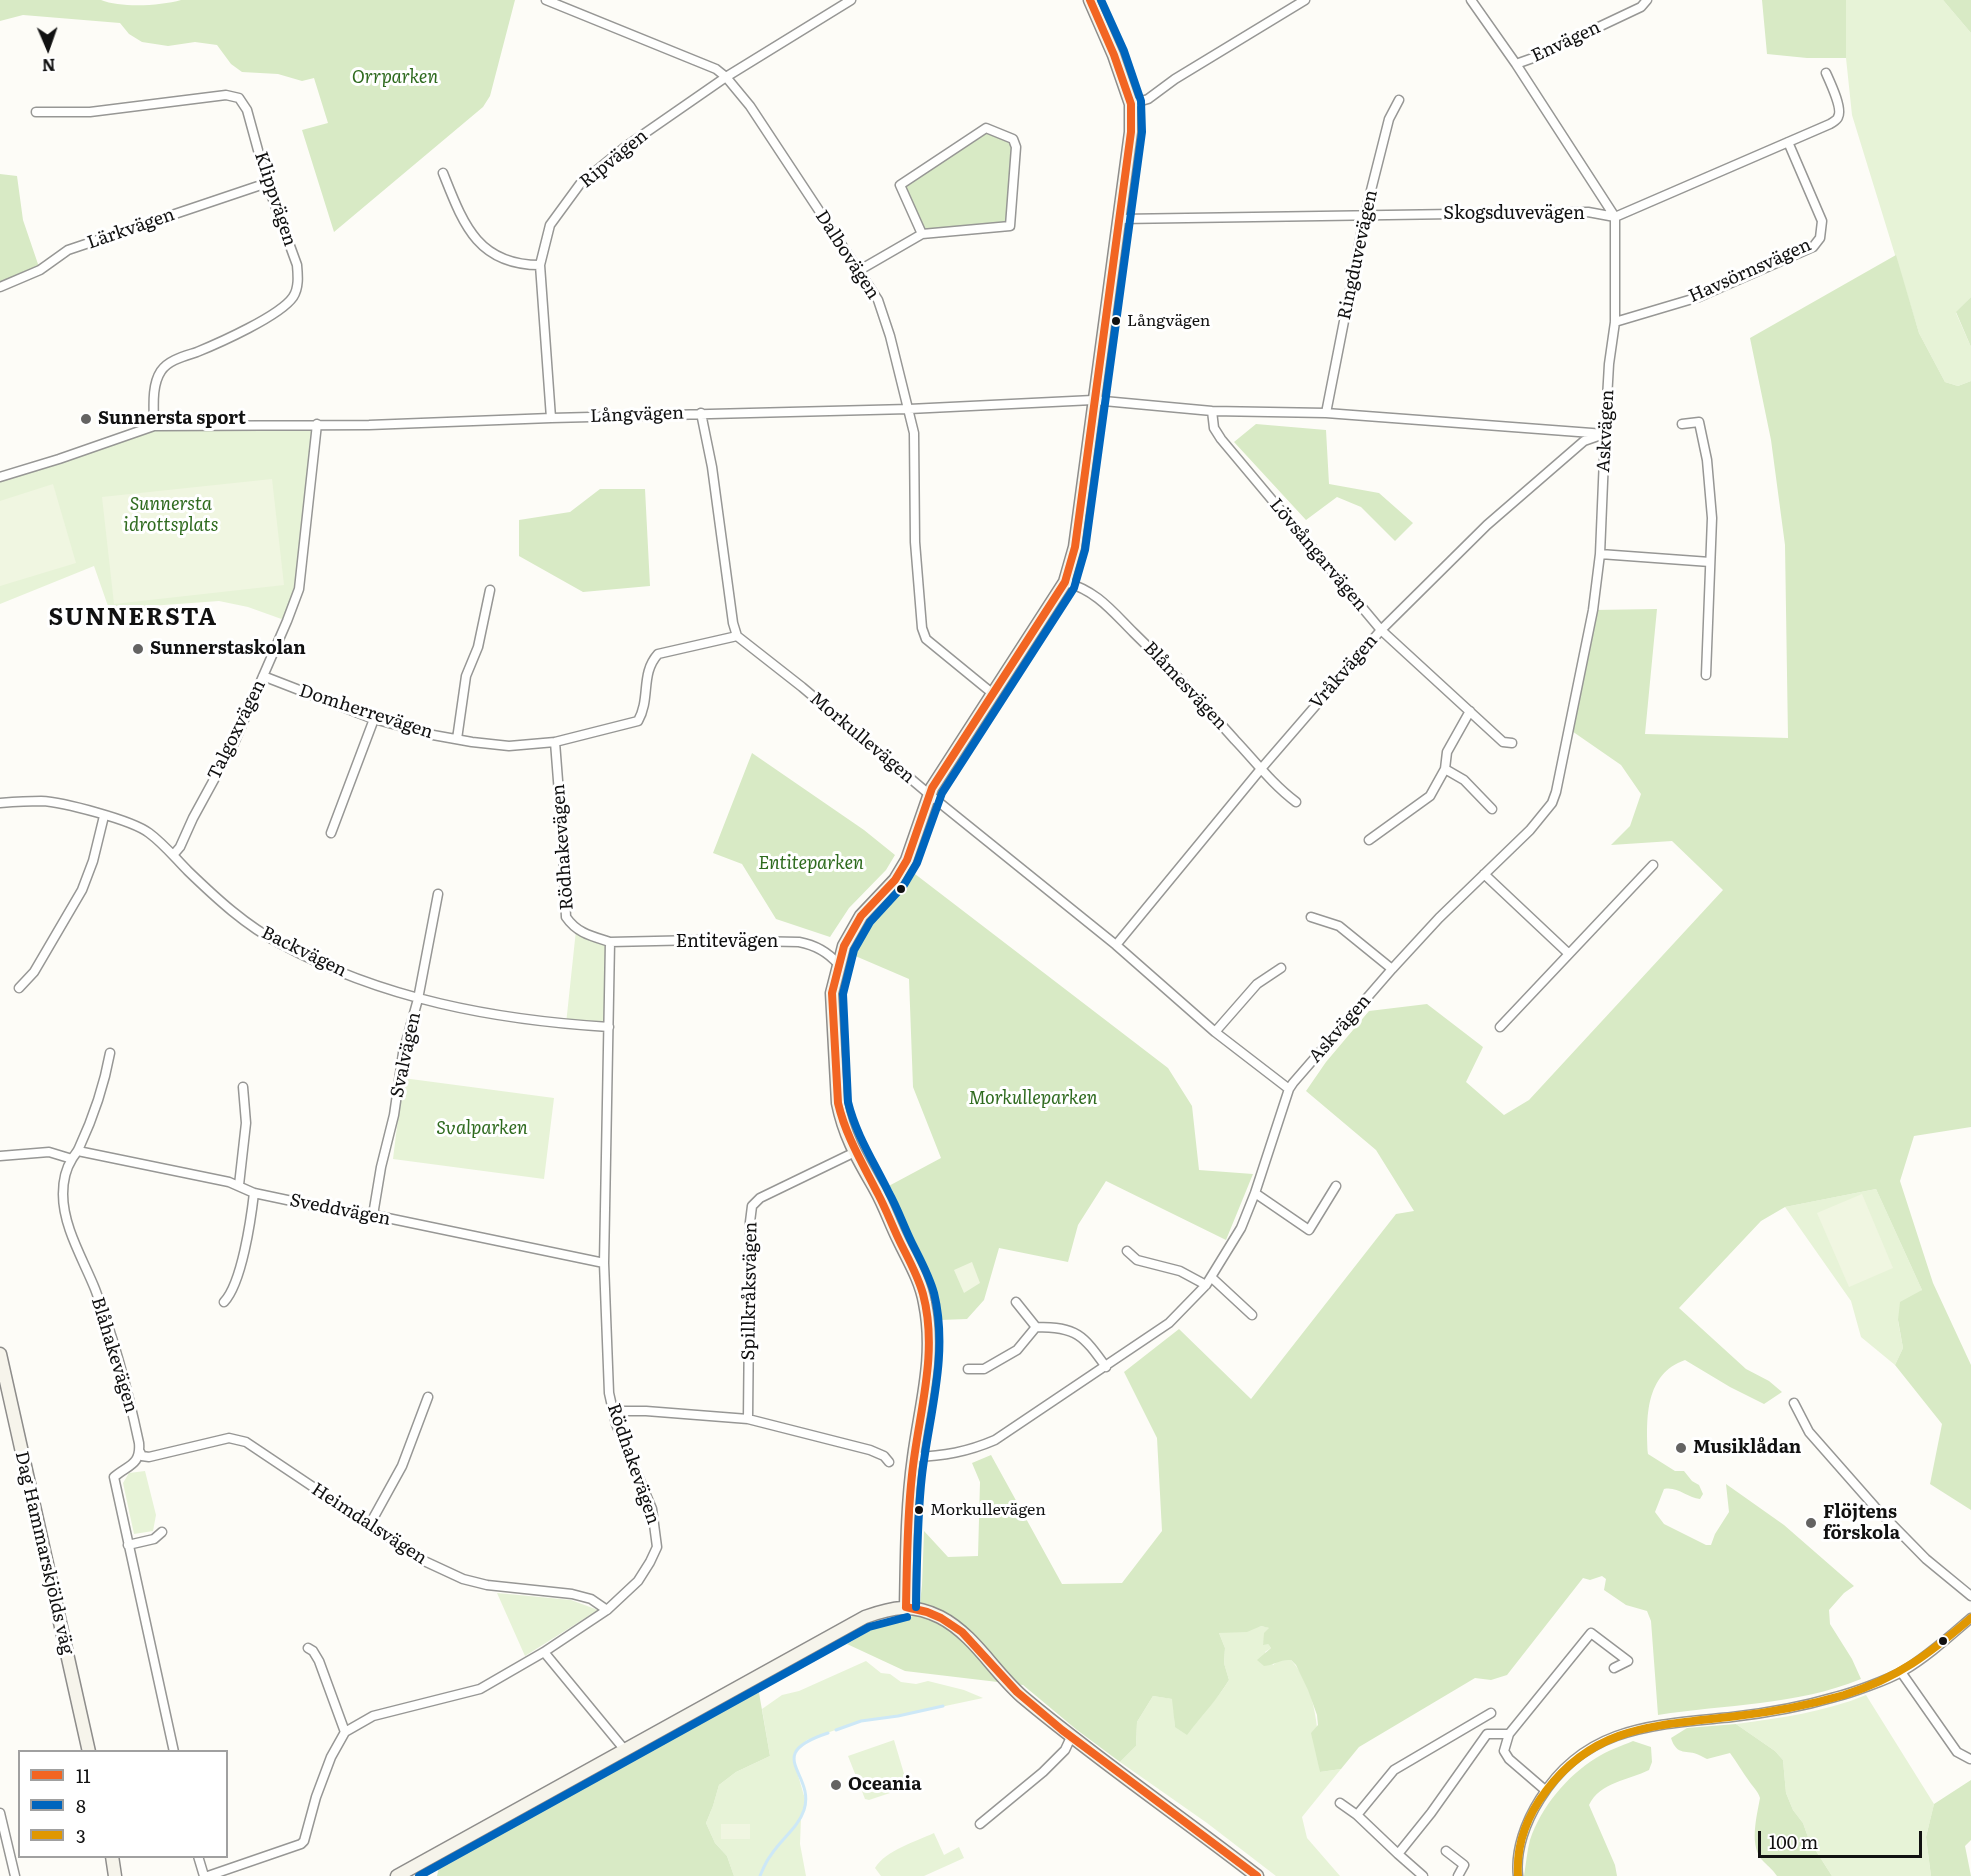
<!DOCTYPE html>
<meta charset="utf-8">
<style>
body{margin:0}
#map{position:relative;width:1971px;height:1876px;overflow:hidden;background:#fdfcf7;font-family:Literata,serif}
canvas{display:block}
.legend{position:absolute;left:18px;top:1750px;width:210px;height:108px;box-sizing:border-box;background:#fff;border:2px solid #a0a0a0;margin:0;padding:8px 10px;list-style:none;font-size:18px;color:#111}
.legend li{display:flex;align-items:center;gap:12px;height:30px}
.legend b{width:30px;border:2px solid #a0a0a0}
.north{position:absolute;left:18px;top:18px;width:60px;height:60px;-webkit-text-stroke:4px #fff;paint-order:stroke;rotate:178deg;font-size:16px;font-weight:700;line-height:24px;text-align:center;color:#111}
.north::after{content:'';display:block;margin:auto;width:21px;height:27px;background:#111;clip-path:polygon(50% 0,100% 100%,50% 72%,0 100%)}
.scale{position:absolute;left:1758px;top:1831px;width:164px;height:27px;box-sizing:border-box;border:3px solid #111;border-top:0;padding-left:8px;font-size:18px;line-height:21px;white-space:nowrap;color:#111;-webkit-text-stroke:4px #fff;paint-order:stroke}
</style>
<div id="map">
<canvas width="1971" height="1876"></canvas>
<ul class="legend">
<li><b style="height:8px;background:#f26522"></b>11</li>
<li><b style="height:8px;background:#0065bd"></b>8</li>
<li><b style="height:8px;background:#e09702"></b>3</li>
</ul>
<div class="north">N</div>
<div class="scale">100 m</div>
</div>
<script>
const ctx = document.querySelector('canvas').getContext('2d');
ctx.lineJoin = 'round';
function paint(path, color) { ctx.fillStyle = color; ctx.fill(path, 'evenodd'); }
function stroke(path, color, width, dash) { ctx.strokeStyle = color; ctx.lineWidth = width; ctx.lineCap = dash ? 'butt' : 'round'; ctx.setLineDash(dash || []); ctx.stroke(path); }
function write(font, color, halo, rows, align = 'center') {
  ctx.font = font + ' Literata,serif'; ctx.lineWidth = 6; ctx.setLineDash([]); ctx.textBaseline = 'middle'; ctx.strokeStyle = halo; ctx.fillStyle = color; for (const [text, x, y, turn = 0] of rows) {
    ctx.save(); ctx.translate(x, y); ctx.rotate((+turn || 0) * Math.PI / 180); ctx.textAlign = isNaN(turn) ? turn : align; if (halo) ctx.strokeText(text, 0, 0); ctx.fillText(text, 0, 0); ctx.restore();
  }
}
const green = new Path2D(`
 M1846 0H1943L1971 33V297L1956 313 1971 347V381L1958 386 1945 382 1919 333 1852 115 1846 58Z
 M317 424 299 589 287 621 248 607 219 601 109 609 94 566 0 604V477L154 426Z
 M576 930 610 942 609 1027 566 1024Z
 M403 1078 554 1098 544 1179 393 1159Z
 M1876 1189 1922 1290 1898 1321 1903 1348 1895 1365 1861 1337 1851 1301 1785 1207Z
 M145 1471 156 1515 153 1531 134 1534 123 1483 129 1473Z
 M497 1593 571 1600 598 1610 525 1656Z
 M1261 1626 1270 1628 1263 1644H1268L1271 1648 1265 1652 1273 1665 1281 1659 1291 1660C1318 1690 1318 1734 1320 1772L1341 1769 1302 1817 1307 1838 1340 1876H1276L1207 1823 1120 1762 1136 1746 1137 1722 1153 1696 1173 1699 1175 1727C1200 1714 1214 1705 1229 1680L1224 1663 1225 1648 1219 1633Z
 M866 1661 881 1673 890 1674 901 1682 916 1684 928 1681 964 1690 983 1698 898 1716 861 1721 807 1740 801 1745 795 1752V1765L805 1799V1807L801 1818 800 1844 806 1876H734L727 1856 715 1843 706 1823 713 1806 719 1785 736 1772 770 1756 762 1709 782 1695 799 1691Z
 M1866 1695 1934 1804 1926 1837 1931 1876H1832L1809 1840 1803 1823 1793 1810 1786 1793 1783 1760 1775 1751 1736 1724C1780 1718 1825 1712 1866 1695Z
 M894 1740 908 1787 869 1800 865 1799 848 1756Z
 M934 1833 944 1855 959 1847 964 1858 924 1876H881L875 1868C886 1850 915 1842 934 1833Z`);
const forest = new Path2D(`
 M0 0H101C121 8 160 6 181 0H515L490 96 483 107 334 232 302 130 328 123 314 78 302 81 278 74 242 72 231 64 217 45 195 42 168 46 142 42 129 34 120 23 23 15 0 21Z
 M1762 0H1846V58H1807L1767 54Z
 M1943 0H1971V33Z
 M986 128 1013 139 1010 226 922 234 900 185Z
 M0 174 17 176 23 220 40 270 0 287Z
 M1896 255 1919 333 1945 382 1958 386 1971 381V1127L1914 1136 1900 1181 1933 1283 1971 1365V1510L1930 1484 1942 1424 1895 1365 1903 1348 1898 1320 1900 1302 1922 1290 1876 1189 1785 1207 1761 1221 1679 1308 1746 1369 1769 1381 1782 1392 1764 1404 1730 1387 1685 1360C1645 1374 1646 1418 1648 1454L1675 1471H1684L1692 1481 1699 1485 1703 1494 1700 1499C1688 1498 1677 1486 1664 1489L1655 1512 1664 1524 1706 1545H1711L1715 1534 1729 1512 1726 1484 1784 1525 1854 1586 1844 1593 1829 1610 1830 1624 1852 1659 1861 1679C1795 1706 1726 1704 1658 1715L1651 1621 1647 1611 1626 1605 1604 1590 1606 1579 1602 1576 1590 1580 1583 1578 1507 1675 1491 1680 1475 1678 1359 1747 1341 1769 1320 1772 1311 1733 1318 1725 1317 1715 1308 1690 1296 1665 1291 1660C1280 1659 1275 1665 1264 1666L1257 1660 1271 1648 1268 1644 1263 1645 1264 1633 1269 1628 1261 1626 1247 1632 1219 1633 1225 1648 1224 1663 1229 1680C1217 1700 1201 1716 1187 1735L1175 1727 1172 1699 1153 1696 1137 1722 1136 1746 1120 1762 1077 1730 1023 1685 905 1671 847 1644 881 1624 910 1619 920 1603 922 1585 924 1531 948 1557 978 1556 980 1482 972 1463 991 1455 1062 1584 1122 1583 1162 1531 1157 1438 1124 1372 1179 1329 1251 1399 1396 1214 1414 1211 1376 1150 1306 1091 1326 1062 1369 1011 1427 1004 1483 1047 1466 1082 1504 1115 1529 1100 1723 890 1672 841 1611 845 1630 826 1641 794 1621 765 1569 729 1593 610 1657 609 1645 734 1788 738 1785 545 1771 440 1750 338Z
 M1971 297V347L1956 312Z
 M1256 424 1326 430 1329 484 1379 493 1413 523 1395 541 1361 507 1337 497 1306 520 1234 442Z
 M600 489H645L650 586 583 592 519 556V520L570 512Z
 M752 753 864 830 895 855 886 870 849 908 830 937 776 919 742 864 713 853Z
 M915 874 1168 1068 1192 1106 1199 1170 1253 1174 1226 1240 1106 1181 1078 1225 1068 1262 999 1248 984 1300 967 1319 940 1320 923 1259 885 1188 941 1158 913 1087 909 979 853 955 872 923 887 905 904 891Z
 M758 1687 770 1756 736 1772 719 1785 713 1806 706 1823 715 1843 727 1856 734 1876H437L439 1867 742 1694Z
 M1736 1724 1775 1751 1783 1760 1786 1793 1793 1810 1803 1823 1809 1840 1832 1876H1777C1773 1870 1769 1867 1764 1862 1748 1847 1757 1816 1760 1798 1758 1791 1753 1787 1749 1781 1742 1772 1737 1762 1730 1753L1707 1759C1704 1758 1702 1756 1699 1755 1687 1749 1677 1757 1671 1738L1687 1728Z
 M1633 1741 1651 1747 1652 1762 1649 1770C1629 1780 1600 1782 1589 1805L1615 1865 1617 1876H1524C1526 1864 1527 1851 1530 1840 1541 1807 1567 1776 1596 1758 1607 1751 1621 1746 1633 1741Z
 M1971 1780V1840L1965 1846 1971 1876H1931L1926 1837 1934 1804Z`);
const pitch = new Path2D(`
 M272 479 284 585 114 604 102 497Z
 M53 484 76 563 0 586V501Z
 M1862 1194 1893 1268 1849 1287 1817 1213Z
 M972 1262 980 1283 964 1293 954 1270Z
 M721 1824H750V1839H721Z`);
const stream = new Path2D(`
 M836 1730 861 1721 898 1716 943 1706
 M760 1876C763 1869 766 1861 771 1855 781 1839 798 1828 804 1810 816 1773 761 1755 828 1733`);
const street = new Path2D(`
 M546 0 716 69 726 77 750 106 878 300 890 336 914 433 915 542 922 628 926 639 992 693
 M1516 64 1533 58 1641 7 1647 0
 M1131 104 1148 99 1175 79 1305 0
 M36 112H90L226 95 239 98 247 110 267 183 297 265C298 276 299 288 293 297 280 316 219 343 197 352 185 356 168 360 161 371 151 386 154 409 154 426
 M443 173C463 223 477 265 540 265
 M1120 219 1588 212 1615 217 1830 124C1832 123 1838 119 1838 117 1843 109 1830 82 1826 73
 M858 271 922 234 1010 226 1016 147 1013 139 986 128 900 185 922 234
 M0 287 40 270 68 250 267 183
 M1615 322 1699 297 1813 247 1820 238 1822 221 1788 142
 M1212 411 1214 428 1221 439 1381 630 1503 742 1512 743
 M701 413 712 467 733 623 737 636 802 687 930 795 1116 945 1215 1032 1289 1089
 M1326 413 1365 214 1389 119 1399 100
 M551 418 540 265 550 225 580 184 625 147 726 77 851 0
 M1682 424 1699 422 1707 460 1712 518 1706 675
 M0 477 59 459 154 426 369 425 551 418 909 409 1093 400 1212 411 1326 413 1605 434
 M1600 554 1710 562
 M1065 582C1097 591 1111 610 1134 633 1169 667 1202 703 1235 740 1255 761 1272 784 1296 802
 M263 676 374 719 433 735 472 742 509 746 555 742 638 721C651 698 640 674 658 654L737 636
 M1470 711 1447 752 1445 769 1464 780 1492 809
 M457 739 466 676 478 647 490 590
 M0 803C13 802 27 801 41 801 63 802 132 820 149 833 164 844 175 858 188 871 216 898 246 926 281 944 382 999 495 1020 609 1027
 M331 833 374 719
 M1369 840 1430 796 1445 769
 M174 854 180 847 193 818 234 743 287 621 299 589 317 424
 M1484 874 1569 954
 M1311 917 1339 926 1392 969
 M610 942 700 940 799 942C815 945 827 951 838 964
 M1116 945 1260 770 1381 630 1487 525 1584 441 1601 435
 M19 988 34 972 82 890 93 861 104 816
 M1500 1027 1653 865
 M1215 1032 1257 984 1281 968
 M110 1053C104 1086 93 1118 79 1148 77 1153 74 1155 72 1159 65 1170 63 1182 63 1194 63 1227 83 1259 95 1289 114 1338 128 1391 139 1443 141 1465 128 1465 114 1477L174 1752
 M78 1151 229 1182 254 1193 325 1208 373 1215 604 1263
 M0 1156 49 1152 72 1159
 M239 1185 246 1123 243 1087
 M1255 1193 1309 1230 1336 1186
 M373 1215 381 1167 394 1115 403 1053 418 999 438 894
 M1127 1251 1137 1260 1180 1271 1206 1285
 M1211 1277 1252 1315
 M224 1302C242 1283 251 1219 254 1193
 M1016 1302 1036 1327C1077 1327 1083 1335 1106 1367
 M968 1369H984L1017 1350 1036 1327
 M1794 1403 1809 1432 1875 1507 1926 1559 1971 1596
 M613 1411H646L748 1419 870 1450 884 1456 889 1462
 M748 1419 750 1222 752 1206 760 1198 853 1153
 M140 1452 142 1456 149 1457 229 1438 246 1442 422 1560 463 1579 487 1585 572 1594 591 1599 607 1610
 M914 1457C944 1456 967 1452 995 1440L1169 1323 1206 1285 1241 1228 1255 1193 1289 1089 1293 1083 1392 969 1439 918 1530 830 1552 803 1556 792 1593 610 1600 554 1605 434 1609 364 1615 322V217L1516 64 1471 0
 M370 1524 402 1466 428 1397
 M128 1545 154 1539 162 1532
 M308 1648 313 1651 319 1661 345 1732
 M544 1652 624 1749
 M1901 1672 1957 1752 1970 1759
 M1545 1790 1509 1759 1504 1751 1509 1734 1591 1633 1628 1661 1614 1668
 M1340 1803 1357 1815 1398 1854
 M0 1813 15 1876
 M1357 1815 1394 1770 1491 1713
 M980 1824 1043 1772 1065 1750 1071 1737
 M1446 1851 1464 1865 1458 1876
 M198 1856 204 1876
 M208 1876 301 1844 304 1841 316 1797 331 1757 345 1732 373 1716 480 1689 544 1652 607 1610 638 1581 650 1562 657 1547 652 1509 616 1424 609 1393 604 1263 610 942C591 936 577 933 566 917L562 832 555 742
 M1423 1876 1398 1854 1431 1813 1487 1734H1509
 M1518 1876C1515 1850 1526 1821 1540 1799 1586 1725 1655 1725 1732 1717 1767 1713 1801 1707 1835 1697 1851 1693 1888 1680 1903 1671 1927 1657 1950 1636 1971 1618`);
const secondary = new Path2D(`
 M0 1354 89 1752
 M906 1607C907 1557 907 1506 914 1457 921 1404 936 1357 925 1303 921 1280 909 1261 899 1240 891 1224 885 1206 876 1190 859 1160 845 1138 838 1103L832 993 844 946 861 916 895 880 907 860 932 788 1065 582 1075 547 1131 132V104L1114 55 1090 0
 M112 1856 115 1876
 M397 1876 865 1617C893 1607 912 1603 940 1617 975 1635 995 1674 1025 1699 1099 1761 1180 1816 1257 1876`);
const bus1 = new Path2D(`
 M906 1607C907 1563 907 1519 912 1475 918 1415 939 1354 923 1294 918 1276 909 1260 901 1244 893 1228 887 1211 878 1194 863 1164 846 1137 838 1103L832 993 844 946 861 916 895 880 907 860 932 788 1065 582 1075 547 1131 132V104L1114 55 1090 0
 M906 1607 927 1612 941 1618 962 1632 1017 1692 1062 1730 1257 1876`);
const bus2 = new Path2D(`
 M916 1607C917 1563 917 1519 922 1475 929 1415 949 1354 934 1293 929 1275 920 1259 912 1243 904 1227 898 1209 889 1193 874 1162 856 1135 848 1102L843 994 854 950 870 922 904 885 917 863 942 793 1074 588 1085 550 1142 132 1141 101 1124 51 1101 0
 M419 1876 869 1627 907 1617`);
const bus3 = new Path2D(`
 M1518 1876C1516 1845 1527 1816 1546 1791 1597 1723 1660 1726 1737 1716 1773 1712 1809 1705 1844 1695 1898 1678 1929 1654 1971 1618`);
const markers = [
 [1116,321,5,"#111"],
 [86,419,6,"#646362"],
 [138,649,6,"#646362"],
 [901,889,5,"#111"],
 [1681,1448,6,"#646362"],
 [919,1510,5,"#111"],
 [1811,1523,6,"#646362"],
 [1943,1641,5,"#111"],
 [836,1785,6,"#646362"]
];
const busNames = [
 ["Långvägen",1127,321],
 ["Morkullevägen",930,1510]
];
const streetNames = [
 ["Envägen",1566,42,-25],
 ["Ripvägen",614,159,-39],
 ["Klippvägen",275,199,72],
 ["Skogsduvevägen",1514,214],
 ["Lärkvägen",131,229,-19],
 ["Dalbovägen",847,255,57],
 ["Ringduvevägen",1358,255,-78],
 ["Havsörnsvägen",1750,271,-24],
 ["Långvägen",637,415,-2],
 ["Askvägen",1606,431,-87],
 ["Lövsångarvägen",1318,555,50],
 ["Vråkvägen",1344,672,-49],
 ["Blåmesvägen",1185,686,47],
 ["Domherrevägen",366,712,18],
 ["Talgoxvägen",237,730,-64],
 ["Morkullevägen",862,738,40],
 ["Rödhakevägen",563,847,-94],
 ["Entitevägen",727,942],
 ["Backvägen",304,952,26],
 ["Askvägen",1340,1029,-49],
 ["Svalvägen",406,1055,-78],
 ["Sveddvägen",340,1210,11],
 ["Spillkråksvägen",750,1291,-89],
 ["Blåhakevägen",114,1355,73],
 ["Rödhakevägen",633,1464,71],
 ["Heimdalsvägen",369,1524,33],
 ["Dag Hammarskjölds väg",44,1553,77]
];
const parkNames = [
 ["Orrparken",395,78],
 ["Sunnersta",171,505],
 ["idrottsplats",171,526],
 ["Entiteparken",811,864],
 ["Morkulleparken",1033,1099],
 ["Svalparken",482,1129]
];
const poiNames = [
 ["Sunnersta sport",98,419],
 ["Sunnerstaskolan",150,649],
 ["Musiklådan",1693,1448],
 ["Flöjtens",1823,1513],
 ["förskola",1823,1534],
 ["Oceania",848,1785]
];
const districtNames = [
 ["SUNNERSTA",133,618]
];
paint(green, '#e7f3d7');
paint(forest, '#d8eac5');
paint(pitch, '#f0f6e1');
stroke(stream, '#cde8f7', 3);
stroke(street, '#979795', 11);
stroke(secondary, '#8e8d8b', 15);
stroke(street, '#fffffe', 8);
stroke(secondary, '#f6f4eb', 12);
stroke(bus1, '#f26522', 8);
stroke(bus2, '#0065bd', 8);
stroke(bus3, '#e09702', 8);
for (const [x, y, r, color] of markers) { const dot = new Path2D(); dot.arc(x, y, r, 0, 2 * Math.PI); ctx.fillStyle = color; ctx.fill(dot); stroke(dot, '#fff', 2); }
write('16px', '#111', '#fff', busNames, 'left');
write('18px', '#111', '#fff', streetNames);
write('italic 18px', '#2f6b1f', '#fff', parkNames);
write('bold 18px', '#111', '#fff', poiNames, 'left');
ctx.letterSpacing = '1.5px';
write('bold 24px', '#111', '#fff', districtNames);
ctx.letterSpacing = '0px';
</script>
